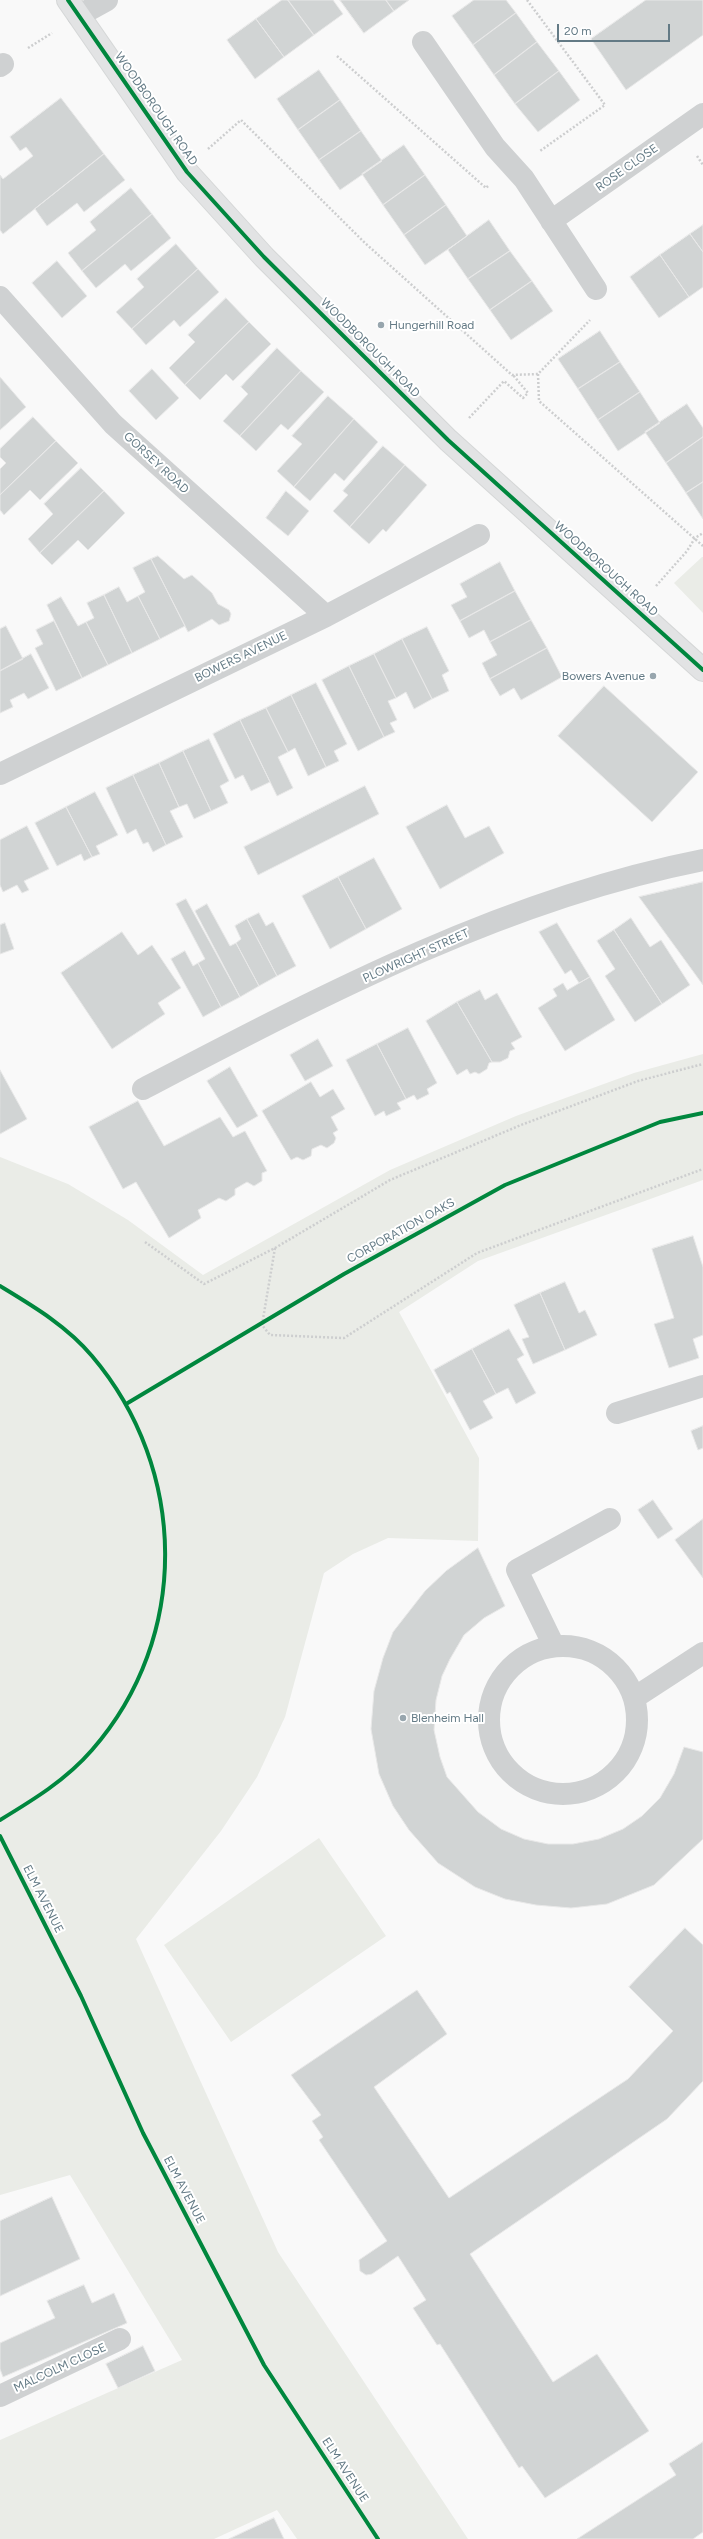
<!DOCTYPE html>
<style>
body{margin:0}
#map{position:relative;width:703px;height:2539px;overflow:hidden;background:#f9f9f9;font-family:Figtree,sans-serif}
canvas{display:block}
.scale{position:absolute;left:557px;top:24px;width:113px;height:18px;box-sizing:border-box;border:2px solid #637a85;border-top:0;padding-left:5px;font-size:12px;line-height:14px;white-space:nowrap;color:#637a85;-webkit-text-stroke:3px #fff;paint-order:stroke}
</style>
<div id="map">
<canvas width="703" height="2539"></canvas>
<div class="scale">20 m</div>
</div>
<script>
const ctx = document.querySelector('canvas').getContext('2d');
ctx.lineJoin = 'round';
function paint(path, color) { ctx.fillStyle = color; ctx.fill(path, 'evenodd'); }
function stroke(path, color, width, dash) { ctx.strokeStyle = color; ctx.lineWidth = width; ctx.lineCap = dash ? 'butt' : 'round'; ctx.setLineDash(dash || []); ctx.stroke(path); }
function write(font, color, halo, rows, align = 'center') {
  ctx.font = font + ' Figtree,sans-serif'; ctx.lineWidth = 4; ctx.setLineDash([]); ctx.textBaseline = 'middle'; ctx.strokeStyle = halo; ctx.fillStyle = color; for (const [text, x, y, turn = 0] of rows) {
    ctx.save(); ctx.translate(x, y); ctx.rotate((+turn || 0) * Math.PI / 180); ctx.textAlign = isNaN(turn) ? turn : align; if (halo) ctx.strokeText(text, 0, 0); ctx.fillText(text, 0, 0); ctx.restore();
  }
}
const green = new Path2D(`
 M702 557H703V613L674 583Z
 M703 1054V1180L478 1261 399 1312 479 1458 478 1541 388 1538 353 1554 324 1573 285 1717 257 1777 221 1831 136 1939 278 2252 468 2539H297L277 2510 214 2539H0V2440L182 2360 70 2175 0 2195V1157L68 1184 128 1220 203 1275 390 1170 516 1116 634 1073Z
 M319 1838 386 1936 231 2042 164 1945Z`);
const building = new Path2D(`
 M282 0H288L314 35 284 57 256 19Z
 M288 0H333L343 14 314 35Z
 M340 0H386L394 11 364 33Z
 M386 0H409L394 11Z
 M474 0H506L516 13 473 45 452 16Z
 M646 0H703V35L626 90 591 39Z
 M516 13 537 42 494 75 473 45Z
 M256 19 284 57 255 79 227 40Z
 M537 42 559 71 515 104 494 75Z
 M319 70 340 100 298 130 277 99Z
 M559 71 580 100 538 132 515 104Z
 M61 98 104 154 3 234 0 230V175L3 179 33 156 26 147 20 151 10 137Z
 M340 100 361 131 319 160 298 130Z
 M361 131 382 161 340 190 319 160Z
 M404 145 425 175 383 205 362 174Z
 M104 154 125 180 84 212 77 203 47 226 35 209Z
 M425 175 446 205 404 235 383 205Z
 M131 188 152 214 82 271 68 253 96 230 90 222Z
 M446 205 467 236 425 265 404 235Z
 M152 214 171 238 131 271 125 264 96 288 82 271Z
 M489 220 510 251 468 279 448 250Z
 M703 225V252L690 234Z
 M690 234 703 252V287L689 297 660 255Z
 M176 244 198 269 132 329 116 312 144 287 137 279Z
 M510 251 532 281 490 310 468 279Z
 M660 255 689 297 659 318 630 277Z
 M57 261 87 296 62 318 32 283Z
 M198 269 219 292 180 327 174 320 146 345 132 329Z
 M532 281 553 311 511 340 490 310Z
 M226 298 249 322 185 385 169 368 195 342 188 335Z
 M249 322 271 344 233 381 226 374 200 400 185 385Z
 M600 331 620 362 578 389 558 359Z
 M277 348 301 371 240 436 223 421 248 394 241 387Z
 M620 362 640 392 598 420 578 389Z
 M152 369 179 398 156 420 129 391Z
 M301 371 324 392 288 430 281 424 256 451 240 436Z
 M0 377 26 407 0 430Z
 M640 392 660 423 618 451 598 420Z
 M328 396 354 419 294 487 277 471 302 444 292 436Z
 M687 404 703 428V437L666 463 645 432Z
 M33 417 56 441 0 495V469L6 463 0 457V449Z
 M354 419 378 442 344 481 335 473 310 501 294 487Z
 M703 437V482L686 493 666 463Z
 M56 441 78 463 40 500 30 490 4 515 0 510V495Z
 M383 446 405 465 350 527 333 511 348 495 343 491Z
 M405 465 427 485 386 532 383 529 369 544 350 527Z
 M81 468 104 491 40 553 28 539 53 514 44 504Z
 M703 482V519L686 493Z
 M104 491 125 513 88 550 78 540 52 565 40 553Z
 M286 491 309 511 288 536 266 518Z
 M158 556 184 579 192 575 212 593 218 604 229 610 231 614 229 621 219 625 212 619 188 632 151 559Z
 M151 559 185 626 160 639 138 596 145 592 133 568Z
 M500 562 515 591 460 621 451 605 467 597 460 584Z
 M119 587 127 602 138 596 160 639 132 653 104 595Z
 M515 591 531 620 490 642 484 630 469 638 460 621Z
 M104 595 132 653 108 665 86 622 94 618 87 603Z
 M61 597 78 626 86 622 108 665 82 678 47 605Z
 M531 620 547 648 490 679 482 663 497 655 490 642Z
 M54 621 82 678 56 691 35 648 43 644 36 630Z
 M6 626 23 659 0 671V629Z
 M427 627 449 671 442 675 449 691 432 699 402 639Z
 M402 639 432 699 414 709 406 692 396 698 374 654Z
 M547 648 562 677 521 700 514 688 500 696 490 679Z
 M31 654 49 688 28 699 24 693 10 700 13 707 0 713V671Z
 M374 654 396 698 388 701 397 720 390 723 395 732 384 737 349 666Z
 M349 666 384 737 358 751 322 680Z
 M316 683 347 744 334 751 339 761 326 767 291 695Z
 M604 686 698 772 652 822 558 736Z
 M291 695 326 767 308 776 295 748 288 752 266 708Z
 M266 708 288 752 278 757 293 788 277 796 240 720Z
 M240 720 270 782 251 791 243 775 235 779 213 734Z
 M209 739 229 781 220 786 228 803 211 811 183 751Z
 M183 751 211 811 194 819 187 804 179 807 159 763Z
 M159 763 179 807 170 811 183 837 166 845 133 775Z
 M133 775 166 845 153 852 148 842 143 844 136 829 127 834 106 788Z
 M365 786 379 814 258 875 244 847Z
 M95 792 118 835 96 846 100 854 92 857 66 807Z
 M447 805 465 838 489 826 504 853 440 889 406 827Z
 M66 807 92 857 84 861 81 854 57 866 35 823Z
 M27 826 49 869 24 881 29 890 22 893 17 885 3 892 0 885V840Z
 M374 858 402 909 366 929 338 877Z
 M338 877 366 929 330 949 302 896Z
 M703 882V985L639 897Z
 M186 899 240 997 221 1007 198 963 205 959 176 904Z
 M207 904 230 946 236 943 259 986 240 997 195 911Z
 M259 913 266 926 273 922 296 966 277 976 247 919Z
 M631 918 650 947 661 940 690 985 662 1004 614 930Z
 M247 919 277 976 259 986 236 943 241 939 235 926Z
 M5 923 14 949 0 954V925Z
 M557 923 590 977 579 983 571 970 565 974 539 932Z
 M614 930 662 1004 635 1022 605 976 615 969 597 941Z
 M122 932 138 955 152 945 181 988 158 1003 165 1014 112 1049 61 973Z
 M185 951 193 966 198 963 221 1007 203 1017 171 959Z
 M590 977 615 1020 565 1051 538 1008 557 996 553 989 563 983 567 990Z
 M480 990 485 1000 497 993 522 1037 511 1043 515 1049 510 1051 508 1058 500 1062H492L457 1002Z
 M457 1002 492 1062 489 1063 487 1069 479 1074 475 1072 470 1074 467 1069 457 1075 426 1021Z
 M408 1028 437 1083 427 1089 429 1094 417 1100 414 1095 406 1099 377 1044Z
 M318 1039 333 1066 305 1081 290 1055Z
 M377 1044 406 1099 397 1103 401 1109 386 1116 384 1111 375 1116 346 1060Z
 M230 1067 258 1116 237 1128 207 1081Z
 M0 1070 27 1119 0 1134Z
 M311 1082 320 1097 333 1089 345 1109 331 1117 338 1130 333 1133 336 1138 334 1143 327 1148 321 1145 312 1149 311 1156 303 1160 297 1157 291 1160 262 1111Z
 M138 1101 164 1146 220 1117 233 1137 245 1131 267 1171 262 1173V1181L254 1186 247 1182 235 1189V1195L226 1201 219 1198 198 1210 201 1218 169 1238 136 1182 123 1189 89 1127Z
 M693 1236 703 1267V1335L693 1339 699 1358 669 1368 654 1324 674 1318 652 1249Z
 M565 1282 579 1313 585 1310 597 1335 565 1350 540 1293Z
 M540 1293 565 1350 533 1364 522 1339 529 1337 514 1305Z
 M509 1329 524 1355 517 1359 536 1393 516 1404 508 1388 496 1394 472 1349Z
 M472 1349 496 1394 483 1401 493 1418 470 1430 450 1392 447 1394 434 1370Z
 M703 1426V1448L698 1450 691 1431Z
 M653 1500 673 1529 658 1539 638 1510Z
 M703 1519V1578L675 1540Z
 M478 1548 505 1606 484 1618 464 1635 450 1659 442 1676 436 1700 434 1730 440 1757 447 1777 478 1812 501 1829 524 1839 548 1844H573L599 1839 623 1829 642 1816 660 1798 674 1774 684 1747 703 1752V1839L654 1885 607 1904 571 1908 536 1905 505 1899 475 1887 438 1863 409 1830 393 1806 379 1774 371 1729 374 1691 383 1658 393 1632 425 1591 446 1571Z
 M685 1928 703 1945V2081L667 2119 470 2254 553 2382 597 2354 649 2431 545 2498 522 2466 519 2468 440 2344 437 2345 413 2308 426 2300 398 2256 372 2274 366 2275 360 2271 359 2260 387 2241 319 2140 323 2137 312 2121 321 2115 291 2075 417 1990 447 2034 374 2087 449 2198 628 2079 673 2031 629 1987Z
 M52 2197 80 2259 0 2296V2221Z
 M84 2285 92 2303 114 2293 127 2323 3 2377 0 2369V2343L55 2318 47 2301Z
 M143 2346 155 2371 118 2388 106 2364Z
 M703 2442V2532L693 2539H577L676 2475 669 2464Z
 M274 2518 284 2539H229Z`);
const path = new Path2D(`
 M527 0 605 105 540 151
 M28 48 52 33
 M337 56 486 188 488 186
 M208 149 241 120 365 243 512 375 538 374 590 320
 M697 156 703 165
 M538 374 539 401 703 546
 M469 418 504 381 523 398 528 393 513 375
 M656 586 687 551 695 538 703 533
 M145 1242 204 1284 275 1248 390 1180 521 1125 638 1081 703 1064
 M275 1248 262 1325 270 1335 344 1338 477 1253 703 1169`);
const minor = new Path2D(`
 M78 16 107 0
 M423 42 495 147 524 179 596 289
 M0 66 3 64
 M551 221 703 114
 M0 297 113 424 326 616
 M0 774 326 616 479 535
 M143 1089C321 996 504 899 703 860
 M617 1413 703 1386
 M554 1646 517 1570 610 1519
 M489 1720a74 74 0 1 1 148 0a74 74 0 1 1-148 0Z
 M634 1698 703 1653
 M0 2396 120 2339`);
const major = new Path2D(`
 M68 0 187 172 264 257 448 440 703 670`);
const cycleway = new Path2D(`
 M68 0 187 172 264 257 448 440 703 670
 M0 1286C33 1306 67 1326 92 1356 188 1469 191 1637 92 1750 66 1780 33 1800 0 1820
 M126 1404 344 1274 505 1185 660 1122 703 1113
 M0 1836 81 1996 143 2133 264 2365 378 2539`);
const markers = [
 [381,325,4,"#98a6ae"],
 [653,676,4,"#98a6ae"],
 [403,1718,4,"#98a6ae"]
];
const streetNames = [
 ["WOODBOROUGH ROAD",156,109,55],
 ["ROSE CLOSE",627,168,-35],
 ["WOODBOROUGH ROAD",370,348,45],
 ["GORSEY ROAD",156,463,43],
 ["WOODBOROUGH ROAD",606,569,42],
 ["BOWERS AVENUE",241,657,-26],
 ["PLOWRIGHT STREET",416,956,-24],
 ["CORPORATION OAKS",401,1231,-29],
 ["ELM AVENUE",43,1899,63],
 ["ELM AVENUE",184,2190,62],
 ["MALCOLM CLOSE",60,2368,-25],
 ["ELM AVENUE",345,2470,57]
];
const poiNames = [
 ["Hungerhill Road",389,325],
 ["Bowers Avenue",645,676,"right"],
 ["Blenheim Hall",411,1718]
];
paint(green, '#eaece7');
paint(building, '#d1d4d4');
stroke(building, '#e8e8e8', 1);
stroke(major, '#d5d7d7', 24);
stroke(path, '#cdcecf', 2.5, [2, 2]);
stroke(minor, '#cfd1d2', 22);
stroke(major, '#e2e3e4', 22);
stroke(cycleway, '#00873e', 4);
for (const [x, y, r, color] of markers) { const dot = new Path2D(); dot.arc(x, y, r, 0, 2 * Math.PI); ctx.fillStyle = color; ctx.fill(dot); stroke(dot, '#fff', 1.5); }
write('12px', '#637a85', '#fff', streetNames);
write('12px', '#637a85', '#fff', poiNames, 'left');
</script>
